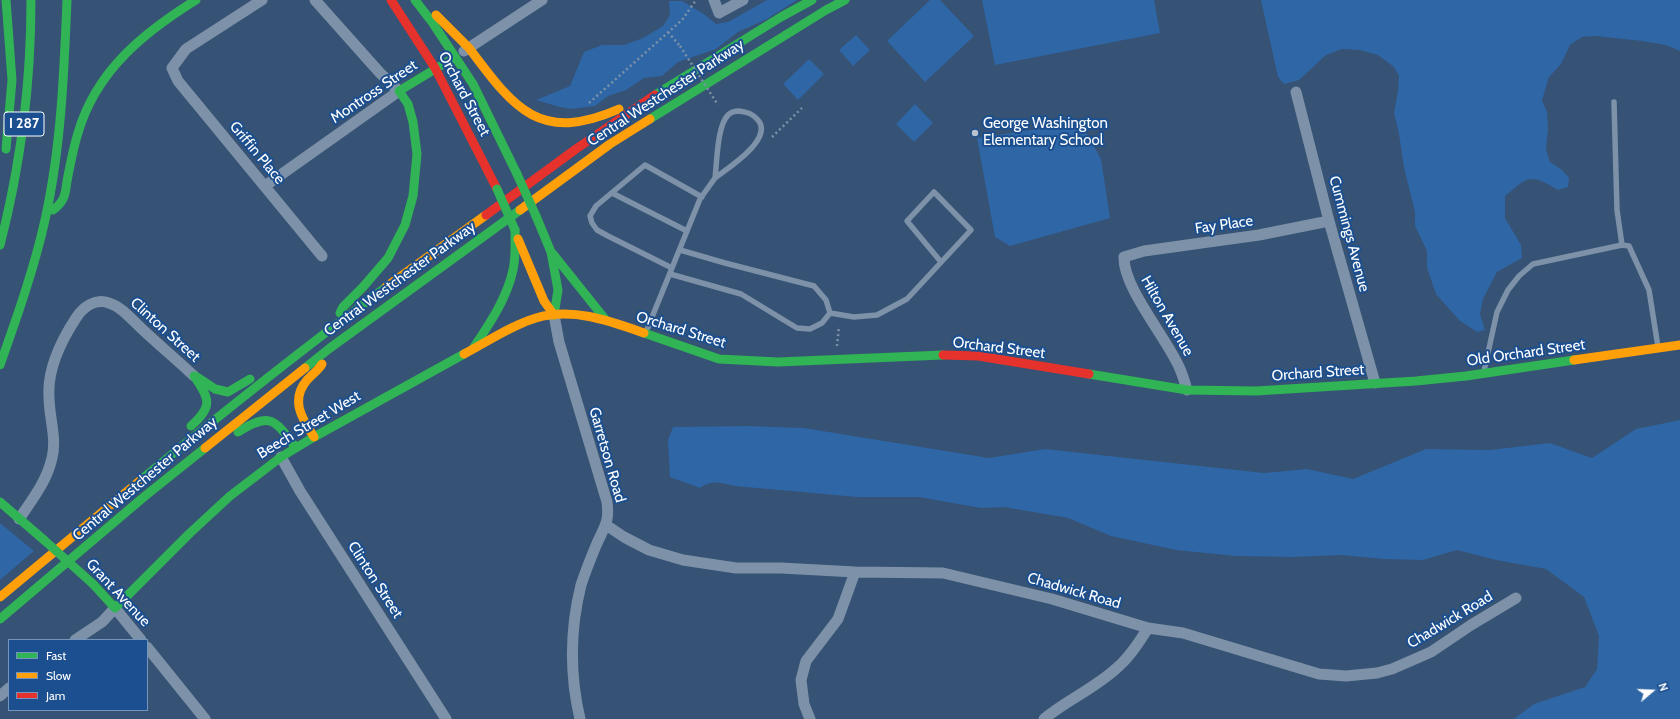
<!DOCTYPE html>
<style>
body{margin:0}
#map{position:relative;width:1680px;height:719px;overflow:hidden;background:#365274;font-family:Cabin,sans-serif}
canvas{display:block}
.legend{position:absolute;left:8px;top:639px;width:140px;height:72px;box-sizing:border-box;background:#1b4f8f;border:1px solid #7695bc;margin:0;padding:5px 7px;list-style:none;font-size:12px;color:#fff}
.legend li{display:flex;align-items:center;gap:8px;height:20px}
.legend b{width:20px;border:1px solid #7695bc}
.north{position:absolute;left:1632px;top:671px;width:40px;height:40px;-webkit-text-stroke:3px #1b4f8f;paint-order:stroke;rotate:71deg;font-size:11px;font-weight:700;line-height:16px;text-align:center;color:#fff}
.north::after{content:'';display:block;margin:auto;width:14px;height:18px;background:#fff;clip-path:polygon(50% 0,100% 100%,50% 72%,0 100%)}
</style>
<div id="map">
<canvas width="1680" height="719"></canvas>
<ul class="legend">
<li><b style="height:5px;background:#30b455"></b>Fast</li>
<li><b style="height:5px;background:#ff9f0a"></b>Slow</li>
<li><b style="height:5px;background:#e5322d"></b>Jam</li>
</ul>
<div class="north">N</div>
</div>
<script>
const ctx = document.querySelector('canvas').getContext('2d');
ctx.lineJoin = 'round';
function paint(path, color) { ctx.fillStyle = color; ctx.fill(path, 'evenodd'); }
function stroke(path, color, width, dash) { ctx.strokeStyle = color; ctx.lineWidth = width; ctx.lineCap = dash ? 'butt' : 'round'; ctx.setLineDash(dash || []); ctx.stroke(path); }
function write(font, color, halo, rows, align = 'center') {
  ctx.font = font + ' Cabin,sans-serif'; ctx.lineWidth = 4; ctx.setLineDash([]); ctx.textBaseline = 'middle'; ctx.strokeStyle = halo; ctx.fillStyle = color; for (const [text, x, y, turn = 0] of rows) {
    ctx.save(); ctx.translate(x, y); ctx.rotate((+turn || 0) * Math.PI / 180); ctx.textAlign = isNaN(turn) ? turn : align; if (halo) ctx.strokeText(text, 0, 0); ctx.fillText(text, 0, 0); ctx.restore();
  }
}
const green = new Path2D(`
 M767 0H797L767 19 738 32 716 49 678 62 662 76 644 78 626 90 608 96 595 106 570 109 556 106 536 100 570 86 584 52 602 45H624L643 38 663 26 670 15 669 1H682L704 14 716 24 728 22Z
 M930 0H940L974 36 925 82 887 41Z
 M982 0H1154L1160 33 995 65Z
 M1261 0H1680V51L1666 45 1642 41 1595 36 1582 37 1570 45 1561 64 1549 77 1542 100 1547 112 1548 129 1546 149 1550 162 1562 170 1569 178 1568 187 1558 190C1530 173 1529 176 1505 196V218L1521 245 1522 258 1497 272 1483 299 1480 314 1485 330 1477 332 1460 321 1436 294 1427 268V251L1415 226V212L1404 168 1399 134 1394 113 1398 91 1399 76 1394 67 1378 55 1360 50 1342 49 1326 55 1299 80 1284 84 1278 77Z
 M856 35 870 50 853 66 839 50Z
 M809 59 824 74 798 100 783 84Z
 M915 104 933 123 914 142 896 124Z
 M1065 125 1087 134 1101 159 1110 218 1010 246 995 237 977 138Z
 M1680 420V719H1514L1534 704 1585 687 1597 669 1599 636 1584 597 1546 569 1496 560 1457 550 1423 560 1383 559 1341 555 1293 557 1236 556 1176 550 1111 536 1068 518 1004 507 981 508 919 497H857L735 486C722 483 711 479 700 488L670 477 668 440 673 427 747 426 804 428 989 458 1045 449 1264 473 1307 469 1353 479 1426 449 1490 450 1550 443 1592 458 1636 429Z
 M0 523 34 551 0 580Z`);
const path = new Path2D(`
 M668 32 680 46
 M589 103 682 20 696 0
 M772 137 802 108
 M837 346 839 326`);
const lane = new Path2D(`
 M1614 102 1617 210 1622 245
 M739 111C748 112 753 114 758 120 774 139 728 168 715 178 717 163 717 126 728 115 731 112 735 111 739 111Z
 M612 193 687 231
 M672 268 608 236 597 230 592 223 590 216 596 206 645 165 702 197
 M670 274 741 294 797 328 810 329 822 323 830 313 826 300 814 286 725 263 680 250
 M830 313 854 317 877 315 907 299 971 230 934 192 907 221 941 262
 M646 332 700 199 715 178
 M1484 371 1497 312 1508 290 1519 276 1533 264 1622 245 1629 246 1649 290 1658 347`);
const street = new Path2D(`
 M262 0 186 49 172 68 178 81 322 256
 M714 0 719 13 743 0
 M464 51 542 0
 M1296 92 1329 221 1375 383
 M265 186 399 91 380 73 315 0
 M554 315 559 342 607 502C610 524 603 528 595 548 590 560 585 573 581 585 570 629 570 676 580 719
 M1187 390C1185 383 1183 376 1180 369 1167 338 1123 288 1124 257L1144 251 1259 235 1329 221
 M281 457 300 491 446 719
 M19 519C32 500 47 481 52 458 57 438 49 417 49 397 47 369 61 341 76 318 83 307 95 298 109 303 122 307 132 320 142 329 159 345 177 360 194 376
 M606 525 624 537 649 550 683 560 736 568H781L855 572 943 573 1052 599 1148 628 1183 633 1319 674 1346 676 1377 673 1392 669 1431 652 1471 625 1516 598
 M75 640 102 622 115 608 141 640
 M147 647 205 719
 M0 696 9 688
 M810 719 804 704 801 680 806 661 838 619 855 572
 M1044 719C1068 699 1098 687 1120 665 1131 655 1140 641 1148 628`);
const fast = new Path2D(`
 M6 0 12 80 6 149
 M415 0 432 22 473 84 517 174
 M399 91 455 57
 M655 95 781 17 812 0
 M650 119 826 10 845 0
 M53 210C57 207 61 203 63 199 66 193 66 187 67 181 70 165 73 149 78 133 96 71 143 33 196 0
 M536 216 551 252 558 290 554 315
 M0 245C21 164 31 83 31 0
 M553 254 605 319
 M340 313 343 307 363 287 388 258 405 225 413 196 417 154 413 122 408 104 399 91
 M644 333 719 359 778 362 943 355
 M474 347C490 323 507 298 513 270 516 257 515 243 515 230
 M0 365C17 317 34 269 45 220 61 148 64 74 67 0
 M305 368 330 348 520 210
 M1089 374 1187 390 1256 391 1416 381 1466 376 1574 360
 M197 377 215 389 228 392 250 379
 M191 426C213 406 210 399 194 376
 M238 432C271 411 275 420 296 448
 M142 479C222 413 303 349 386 287
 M0 502 44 540
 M93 584 115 608 190 533 230 496 281 457 314 437 464 354
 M0 619 145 496 205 448`);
const slow = new Path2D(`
 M436 15 469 48
 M469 48C514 108 539 144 619 109
 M520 210 610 144 650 119
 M518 239 544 301 554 315
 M386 287 486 215
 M464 354C487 342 512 325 536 318 573 307 610 321 644 333
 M1574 360 1680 345
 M314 437C302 419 290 400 307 380 312 374 318 371 322 364
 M205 448 305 368
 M0 597 142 479`);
const jam = new Path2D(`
 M391 0 435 68 497 189
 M486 215 576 149 655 95
 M943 355 978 356 1089 374`);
const pathBridge = new Path2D(`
 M680 46 718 105`);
const fastBridge = new Path2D(`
 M517 174 536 216
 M497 189 515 230
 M44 540 93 584`);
const markers = [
 [975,133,4,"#b9c2ce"]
];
const shields = [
 [24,124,40]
];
const shieldNames = [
 ["I 287",24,124]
];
const streetNames = [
 ["Montross Street",374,92,-34],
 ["Central Westchester Parkway",666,93,-33],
 ["Orchard Street",464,94,62],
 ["Griffin Place",257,153,50],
 ["Fay Place",1224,225,-8],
 ["Cummings Avenue",1349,234,75],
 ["Central Westchester Parkway",400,279,-36],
 ["Hilton Avenue",1167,316,60],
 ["Clinton Street",165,330,42],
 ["Orchard Street",681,330,17],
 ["Orchard Street",999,348,7],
 ["Old Orchard Street",1526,353,-8],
 ["Orchard Street",1318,373,-4],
 ["Beech Street West",309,425,-31],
 ["Garretson Road",607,455,74],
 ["Central Westchester Parkway",145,479,-40],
 ["Clinton Street",375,580,57],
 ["Chadwick Road",1074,591,16],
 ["Grant Avenue",118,593,47],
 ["Chadwick Road",1450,620,-31]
];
const poiNames = [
 ["George Washington",983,124],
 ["Elementary School",983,141]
];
paint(green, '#2f66a5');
stroke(path, '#7d92a8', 2.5, [2, 3]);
stroke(lane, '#7d92a8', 5.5);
stroke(street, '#7d92a8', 11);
stroke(fast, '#30b455', 9);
stroke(slow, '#ff9f0a', 9);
stroke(jam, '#e5322d', 9);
stroke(pathBridge, '#7d92a8', 2.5, [2, 3]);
stroke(fastBridge, '#30b455', 9);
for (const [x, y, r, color] of markers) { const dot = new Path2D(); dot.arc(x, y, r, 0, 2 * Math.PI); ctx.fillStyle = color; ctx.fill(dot); stroke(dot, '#1b4f8f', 1.5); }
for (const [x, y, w] of shields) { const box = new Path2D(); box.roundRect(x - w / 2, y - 12, w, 24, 3); ctx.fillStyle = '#1b4f8f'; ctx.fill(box); stroke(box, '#fff', 1); }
write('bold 14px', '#fff', null, shieldNames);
write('15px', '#fff', '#1b4f8f', streetNames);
write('15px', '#fff', '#1b4f8f', poiNames, 'left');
</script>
